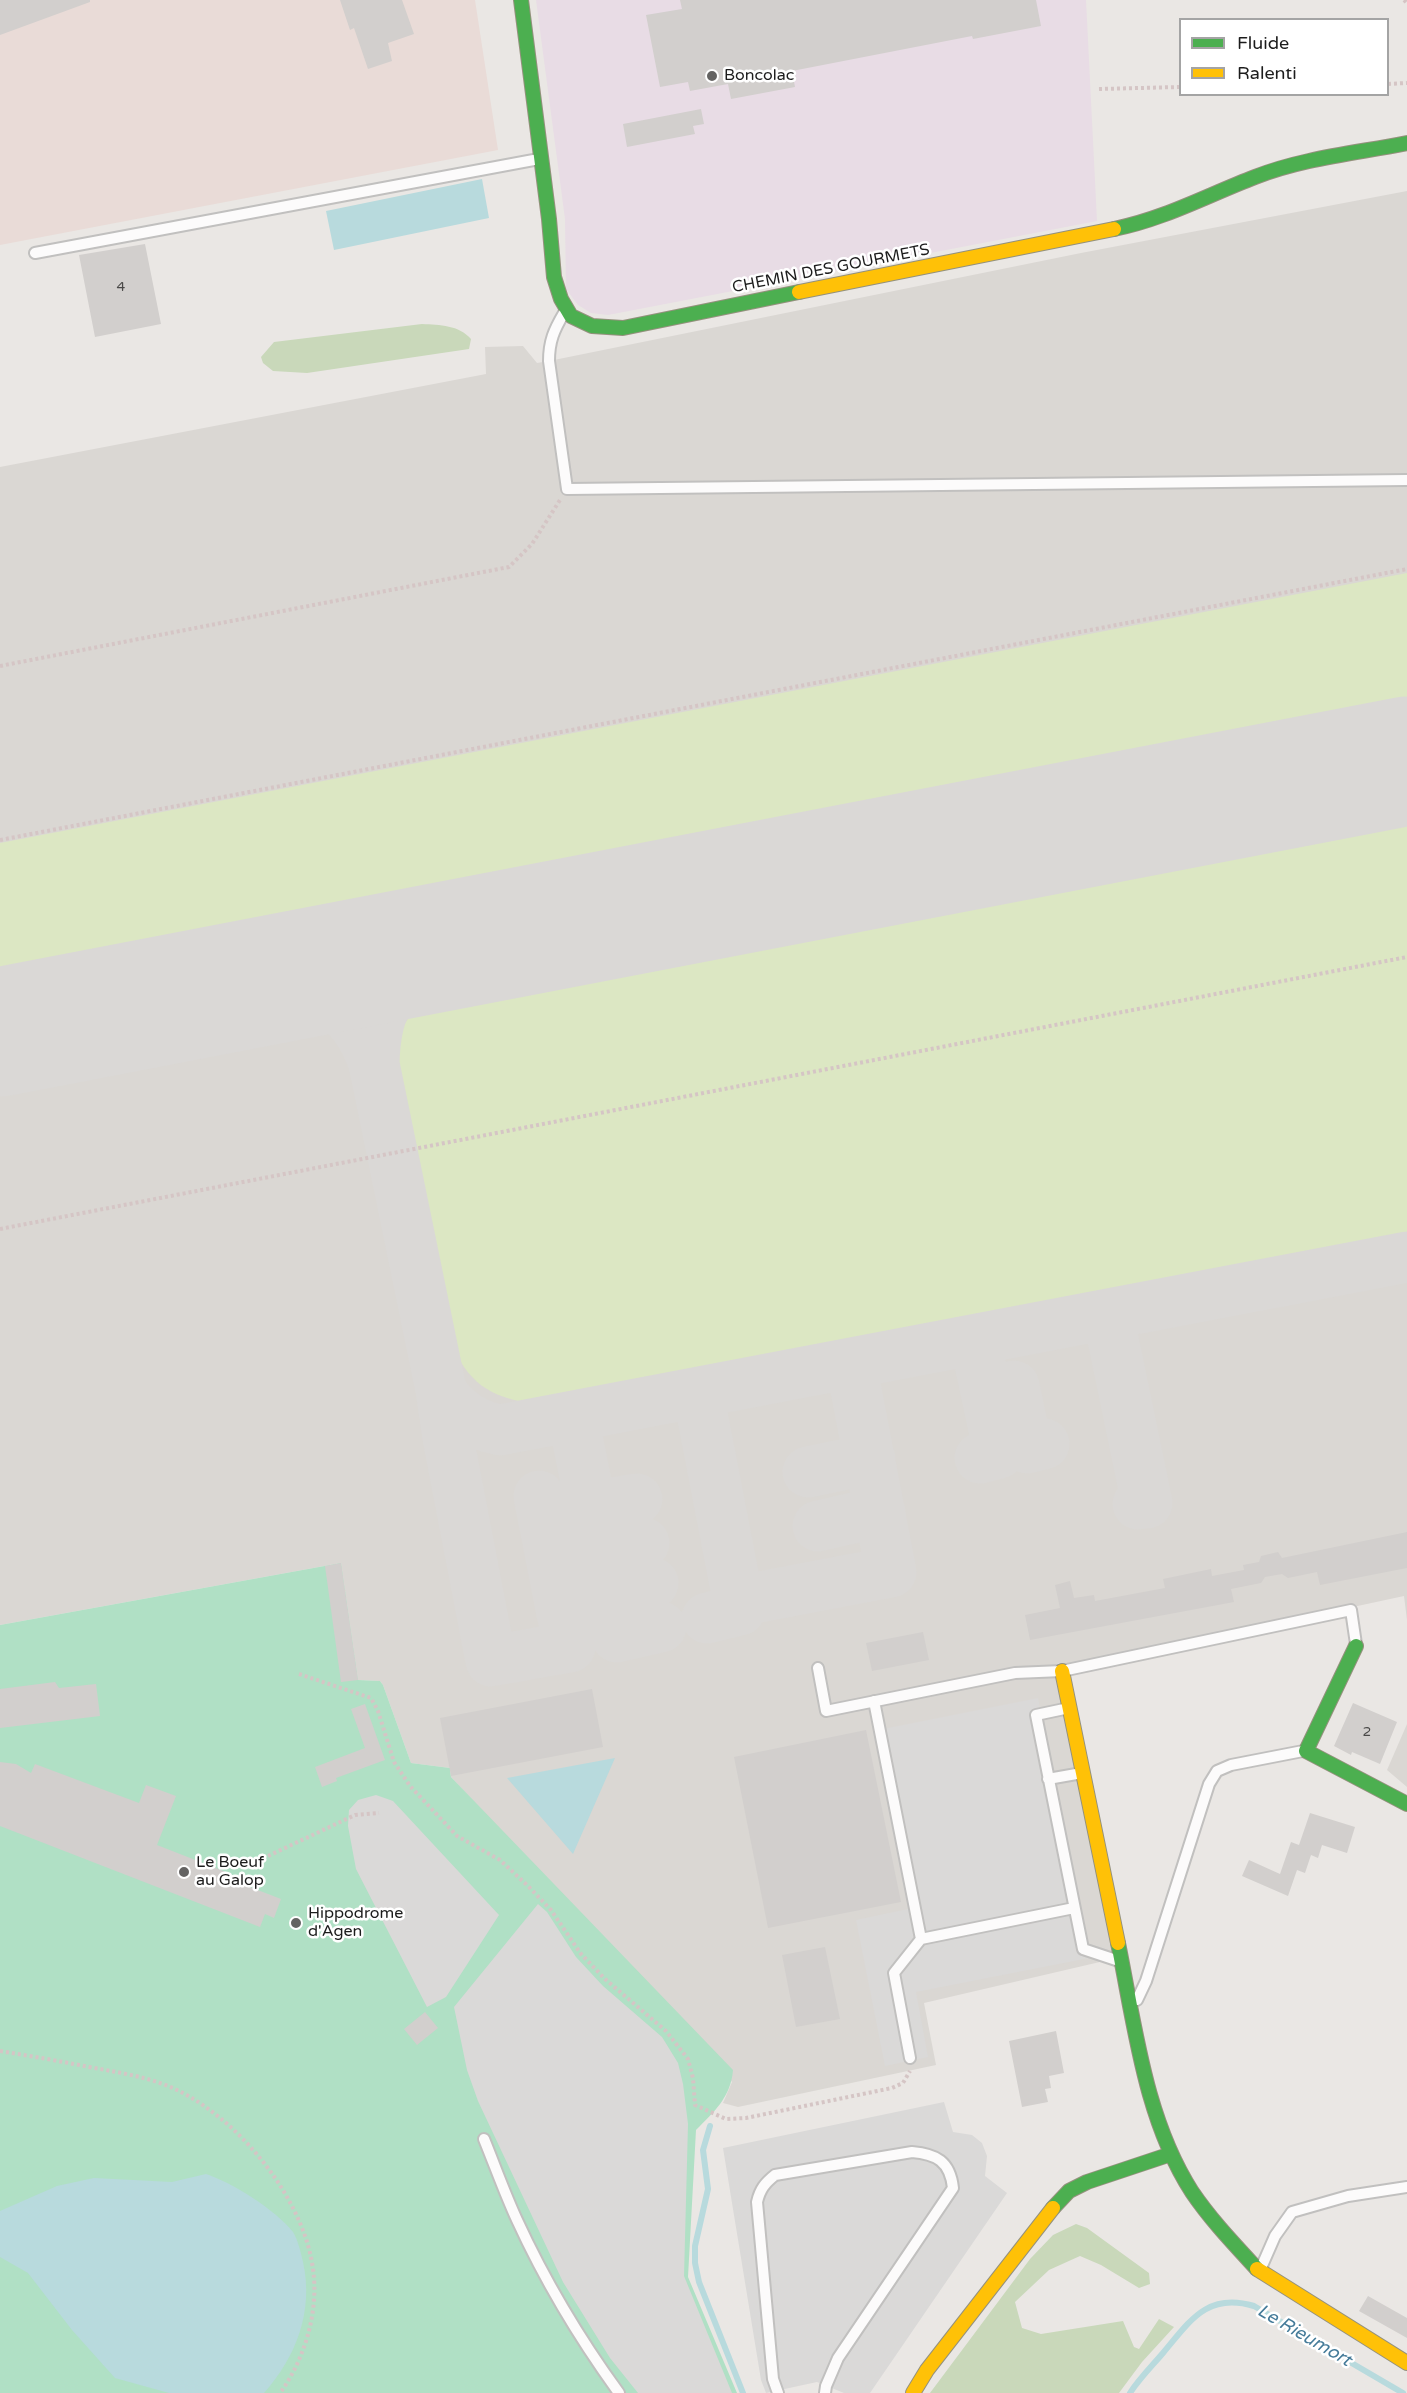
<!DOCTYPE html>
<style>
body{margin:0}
#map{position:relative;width:1407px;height:2393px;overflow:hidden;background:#eae7e4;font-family:"Varela Round",sans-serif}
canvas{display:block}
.legend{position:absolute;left:1179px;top:18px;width:210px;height:78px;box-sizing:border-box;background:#fff;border:2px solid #a4a4a4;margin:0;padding:8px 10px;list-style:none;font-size:18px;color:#1c1c1c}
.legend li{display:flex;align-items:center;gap:12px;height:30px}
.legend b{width:30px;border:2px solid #a4a4a4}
</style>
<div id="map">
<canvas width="1407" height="2393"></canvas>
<ul class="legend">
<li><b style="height:8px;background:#4caf50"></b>Fluide</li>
<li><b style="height:8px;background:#ffc107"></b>Ralenti</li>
</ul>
</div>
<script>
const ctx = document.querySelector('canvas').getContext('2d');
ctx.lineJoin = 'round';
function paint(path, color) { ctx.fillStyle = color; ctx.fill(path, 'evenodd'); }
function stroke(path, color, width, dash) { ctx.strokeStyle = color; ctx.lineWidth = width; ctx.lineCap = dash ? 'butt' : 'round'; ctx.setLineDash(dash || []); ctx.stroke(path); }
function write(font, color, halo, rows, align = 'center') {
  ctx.font = font + ' "Varela Round",sans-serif'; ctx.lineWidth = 5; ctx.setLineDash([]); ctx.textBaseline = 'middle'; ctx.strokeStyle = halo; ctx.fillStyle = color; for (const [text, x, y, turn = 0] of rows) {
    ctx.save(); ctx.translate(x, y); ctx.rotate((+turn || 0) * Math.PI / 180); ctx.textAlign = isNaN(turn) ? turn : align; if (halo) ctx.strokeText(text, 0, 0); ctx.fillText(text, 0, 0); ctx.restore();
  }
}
const industrial = new Path2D(`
 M536 0H1086L1097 221 608 315 591 313 578 305 566 289 565 219Z`);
const military = new Path2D(`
 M0 0H475L498 150 0 245Z`);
const airport = new Path2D(`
 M1407 191V1620L1404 1596 1060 1670 1117 1958 924 2003 936 2065 738 2107 723 2103 732 2082 451 1777 450 1768 411 1763 383 1685 380 1681 358 1680 341 1563 0 1625V467L486 374 485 347 523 346 537 363 549 361 1081 253Z
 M1407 1724V1787L1387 1770Z`);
const grass = new Path2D(`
 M1407 573V719L0 988V843Z
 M1407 806V1236L535 1404C488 1397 468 1383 449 1339L397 1067C395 1033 409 1006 440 991Z`);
const forest = new Path2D(`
 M422 324C440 325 459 325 471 339L469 349 307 373 273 371 263 363 261 357 274 342Z
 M1076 2224 1087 2228 1149 2273 1150 2284 1139 2288 1101 2265 1080 2256 1049 2270 1015 2302 1022 2328 1041 2334 1123 2321 1134 2347 1139 2349 1159 2319 1174 2327 1142 2362 1119 2393H930L1030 2259 1053 2235Z`);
const pitch = new Path2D(`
 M341 1563 358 1680 380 1681 383 1685 411 1763 450 1768 451 1777 733 2070C731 2097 714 2112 696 2130L688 2277 737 2393H0V1625Z`);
const parking = new Path2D(`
 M1038 1698 1089 1958 916 1992 928 2057 885 2066 856 1920 908 1909 873 1731Z
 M376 1795 393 1801 499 1915 446 1997 427 2007 356 1869 348 1826 349 1810 358 1800Z
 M538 1904 547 1912 576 1957 603 1986 662 2037 678 2063 683 2084 688 2124 684 2276 732 2393H638L610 2358 563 2282 478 2101 467 2070 454 2007Z
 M944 2102 953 2132 972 2135 982 2143 987 2156 985 2176 1007 2193 870 2393H844L817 2382 766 2393 761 2380 723 2148Z`);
const water = new Path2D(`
 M482 179 489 218 334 250 326 211Z
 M615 1758 573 1854 507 1778Z
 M206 2174C231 2182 276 2210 293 2232 298 2240 301 2253 303 2262 314 2311 296 2357 264 2393H169L115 2378 72 2330 28 2273 0 2257V2211L57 2186 94 2178 172 2182Z`);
const stream = new Path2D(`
 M710 2126 703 2150 708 2189 695 2246V2263L699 2282 743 2393
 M1130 2393C1139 2379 1152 2366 1163 2353 1190 2321 1207 2292 1254 2306L1403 2393`);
const taxiway = new Path2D(`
 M452 944C397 975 375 999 374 1064L441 1390 448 1438 491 1661 570 1647 562 1614 539 1496
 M249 984C312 986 353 1000 374 1064
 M1108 1315 1147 1503 1138 1504
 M975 1341 999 1453 980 1458
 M1014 1386 1027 1448 1044 1444
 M441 1390C453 1412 477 1426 500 1430L1407 1257
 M698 1393 740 1610 707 1618
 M573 1417 617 1637 661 1627
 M808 1472 870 1459
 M590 1507 637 1499
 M818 1526 880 1512
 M599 1550 644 1543
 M608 1592 653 1583
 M738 1601 891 1572 851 1364`);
const runway = new Path2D(`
 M0 1032 1407 761`);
const building = new Path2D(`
 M0 0H90V2L0 35Z
 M340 0H402L414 34 388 43 392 61 368 69 354 28 350 30Z
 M680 0H1036L1041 26 973 39 972 36 792 71 795 87 731 99 728 84 690 91 688 82 660 87 646 15 682 9Z
 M701 109 704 124 693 126 695 134 627 147 623 124Z
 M145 244 161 324 95 337 79 255Z
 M1407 1532V1568L1320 1585 1317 1572 1288 1578 1282 1574 1265 1577 1261 1583 1231 1589 1234 1602 1030 1640 1025 1615 1060 1608 1055 1585 1070 1581 1074 1598 1094 1595 1095 1601 1165 1588 1163 1579 1211 1569 1212 1576 1244 1570 1243 1565 1259 1562 1261 1556 1278 1552 1282 1558Z
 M341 1563 358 1680 341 1682 325 1566Z
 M923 1632 929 1660 872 1671 866 1643Z
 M55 1682 59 1688 96 1684 100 1716 0 1728V1689Z
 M592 1689 603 1747 451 1776 440 1718Z
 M1353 1703 1397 1722 1380 1764 1352 1752 1351 1755 1334 1746Z
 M365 1704 385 1760 336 1778 337 1781 322 1787 315 1767 365 1748 351 1709Z
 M866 1730 901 1902 768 1928 734 1757Z
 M0 1762 16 1764 31 1773 35 1764 139 1803 146 1785 176 1796 157 1845 226 1872 224 1877 281 1899 274 1918 265 1914 260 1927 0 1826Z
 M1310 1813 1355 1827 1347 1853 1322 1845 1318 1858 1311 1855 1305 1873 1297 1870 1288 1896 1242 1876 1249 1860 1280 1874 1291 1842 1299 1845Z
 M825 1947 840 2019 796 2027 782 1955Z
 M425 2012 438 2028 417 2045 404 2029Z
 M1056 2031 1064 2073 1049 2076 1051 2088 1045 2089 1048 2102 1022 2107 1009 2041Z
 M1368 2296 1407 2318V2338L1359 2311Z`);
const path = new Path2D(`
 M1404 0 1407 3
 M1388 84 1407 83
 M1099 89 1180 87
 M0 666 509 567 532 544 560 500
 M0 840 1407 569
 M0 1229 1407 957
 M299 1674 371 1698 378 1711 394 1762 410 1786 457 1836 500 1860 528 1886 551 1910 581 1954 605 1979 666 2031 688 2059 693 2078 695 2105 726 2119 746 2118 892 2088 903 2083 910 2071
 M268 1856 355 1815 379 1813
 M0 2051C30 2056 60 2061 89 2067 121 2073 152 2077 181 2092 242 2123 304 2200 313 2269 319 2311 305 2359 280 2393`);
const lane = new Path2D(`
 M35 253 539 159
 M564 313C554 330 549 341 549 361L567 489 1407 480
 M818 1668 826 1711 1015 1673 1062 1671 1351 1610 1356 1644
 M874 1701 921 1939
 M1069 1708 1036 1715 1083 1949 1116 1960
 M1048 1779 1082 1773
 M1137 2000 1146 1981 1209 1784 1217 1771 1231 1765 1303 1751
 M910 2058 894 1973 921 1939 1074 1908
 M484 2139C495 2166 505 2194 517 2220 545 2281 579 2338 619 2393
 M1261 2268 1275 2236 1292 2212 1348 2196 1407 2187
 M778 2393 773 2379 757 2202C760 2189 765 2183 775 2175L912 2152C936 2154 950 2161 953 2188L838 2358 826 2386 825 2393`);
const fast = new Path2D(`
 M521 0 549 219 554 277 561 299 571 316 592 326 623 328 799 292
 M1114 229C1164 219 1208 195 1255 177 1303 158 1357 153 1407 143
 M1356 1646 1306 1751 1407 1804
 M1118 1943C1135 2026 1145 2119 1192 2192 1211 2220 1234 2244 1257 2269
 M1053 2208 1069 2191 1087 2182 1171 2154`);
const slow = new Path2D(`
 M799 292 1114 229
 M1062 1671 1118 1943
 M1257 2269 1407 2363
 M913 2393 927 2370 1053 2208`);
const markers = [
 [712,76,6,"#646362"],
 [184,1872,6,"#646362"],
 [296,1923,6,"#646362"]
];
const numberNames = [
 ["4",121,287],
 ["2",1367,1732]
];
const poiNames = [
 ["Boncolac",724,76],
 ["Le Boeuf",196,1863],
 ["au Galop",196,1881],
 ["Hippodrome",308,1914],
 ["d'Agen",308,1932]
];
const streetNames = [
 ["CHEMIN DES GOURMETS",831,269,-11]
];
const waterNames = [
 ["Le Rieumort",1304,2336,30]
];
paint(industrial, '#e8dce5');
paint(military, '#e9dbd7');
paint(airport, '#dad7d3');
paint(grass, '#dce7c3');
paint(forest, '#c9d8ba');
paint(pitch, '#b0e0c5');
paint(parking, '#dad9d8');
paint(water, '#b8dadd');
stroke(stream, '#b8dadd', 6);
stroke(taxiway, '#dad8d6', 51);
stroke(runway, '#dad8d6', 129);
paint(building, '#d2cfcd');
stroke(lane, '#c1c0bf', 14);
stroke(fast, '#94917d', 16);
stroke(slow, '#94917d', 16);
stroke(path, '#d5c5c5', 4, [3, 3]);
stroke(lane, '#fcfbfb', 10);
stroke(fast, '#4caf50', 14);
stroke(slow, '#ffc107', 14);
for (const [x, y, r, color] of markers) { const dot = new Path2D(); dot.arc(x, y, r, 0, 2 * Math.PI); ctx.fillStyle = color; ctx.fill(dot); stroke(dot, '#fff', 2); }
write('14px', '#4a4948', null, numberNames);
write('16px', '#1c1c1c', '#fff', poiNames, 'left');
write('16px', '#1c1c1c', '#fff', streetNames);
write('italic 18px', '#457b99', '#fff', waterNames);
</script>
